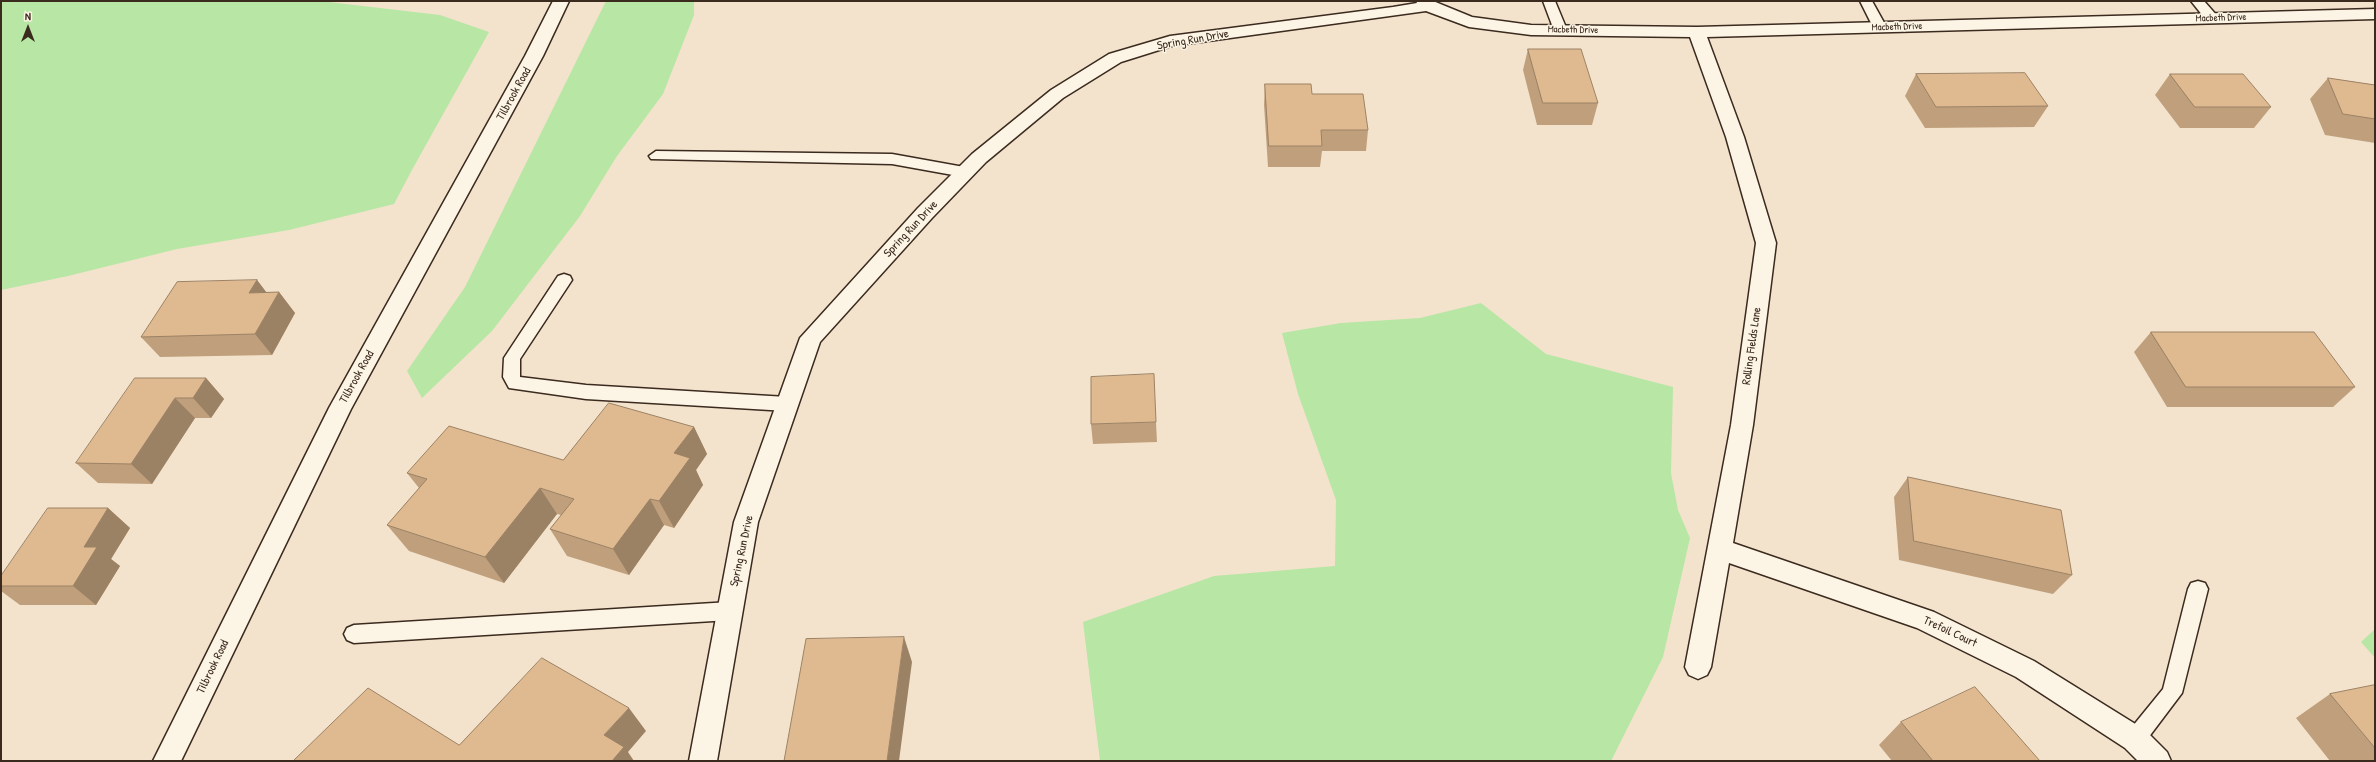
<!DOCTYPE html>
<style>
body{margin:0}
#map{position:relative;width:2376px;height:762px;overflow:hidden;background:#f3e3cc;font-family:"Patrick Hand",sans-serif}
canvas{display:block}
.frame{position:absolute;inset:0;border:2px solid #3b2a1e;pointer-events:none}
.north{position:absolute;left:8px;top:8px;width:40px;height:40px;-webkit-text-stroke:3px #fcf5e5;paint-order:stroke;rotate:0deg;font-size:11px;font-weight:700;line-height:16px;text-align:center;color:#3b2a1e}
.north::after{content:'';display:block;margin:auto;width:14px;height:18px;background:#3b2a1e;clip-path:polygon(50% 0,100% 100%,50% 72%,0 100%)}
</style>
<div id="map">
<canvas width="2376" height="762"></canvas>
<div class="frame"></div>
<div class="north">N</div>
</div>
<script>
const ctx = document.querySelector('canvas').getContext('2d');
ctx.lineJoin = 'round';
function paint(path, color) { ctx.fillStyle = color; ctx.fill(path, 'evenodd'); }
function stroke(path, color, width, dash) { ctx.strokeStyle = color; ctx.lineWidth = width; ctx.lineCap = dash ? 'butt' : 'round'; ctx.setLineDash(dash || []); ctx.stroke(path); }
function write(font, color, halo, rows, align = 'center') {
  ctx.font = font + ' "Patrick Hand",sans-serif'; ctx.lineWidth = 3; ctx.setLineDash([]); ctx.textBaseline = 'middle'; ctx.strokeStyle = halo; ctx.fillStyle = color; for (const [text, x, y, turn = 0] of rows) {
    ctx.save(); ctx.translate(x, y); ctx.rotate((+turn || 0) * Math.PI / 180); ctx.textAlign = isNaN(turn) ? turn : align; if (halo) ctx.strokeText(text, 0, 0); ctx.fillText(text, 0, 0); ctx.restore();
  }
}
const green = new Path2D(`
 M1 1H320L440 15 489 32 413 168 394 204 289 230 177 249 68 276 1 290Z
 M606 1H694V15L663 94 617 156 580 216 492 331 422 398 407 371 465 287Z
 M1481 303 1546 354 1673 387 1671 473 1678 510 1690 538 1663 657 1611 761H1100L1083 622 1214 576 1335 566 1336 500 1298 394 1282 333 1341 323 1420 318Z
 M2375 629V658L2361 642Z`);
const service = new Path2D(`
 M1543 1H1555L1567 30 1565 33H1555Z
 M1860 1H1872L1887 28 1885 31H1875Z
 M2191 1H2204L2219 18 2217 21H2207Z
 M656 151 892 154 964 167 969 169 971 172 969 175 964 177 892 164 651 159 649 156Z
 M564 274 570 276 572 280 520 359V377L586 385 787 397 793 399 796 404 793 409 787 411 586 399 509 388 503 377 504 358 558 276Z
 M2198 581 2205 583 2208 589 2182 693 2142 746 2135 749 2128 746 2125 739 2128 732 2163 689 2188 589 2191 583Z
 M730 602 737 605 740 611 737 617 730 620 354 643 347 640 344 634 347 628 354 625Z`);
const minor = new Path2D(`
 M1416 1H1433L1472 17 1531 25 1697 27 2375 9V19L1707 37 1744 137 1776 243 1753 425 1733 543 1934 612 2034 661 2145 730 2167 752 2171 761H2138L2125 748 2016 677 1917 628 1729 563 1711 667 1707 675 1698 679 1689 675 1685 667 1731 425 1756 243 1726 137 1690 37 1531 35 1469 27 1426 11 1172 46 1121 62 1063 98 986 162 932 218 820 342 758 522 717 761H689L734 522 800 338 918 208 972 154 1051 90 1109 54 1170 36 1393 7 1417 3Z`);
const tertiary = new Path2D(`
 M553 1H569L543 56 351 409 181 761H153L329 408 525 56Z`);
const wall = new Path2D(`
 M1528 49 1598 103 1592 125H1537L1523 70Z
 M1916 74 2048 106 2034 127 1925 128 1905 96Z
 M2170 74 2271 107 2254 128H2180L2155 95Z
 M2328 78 2375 85V143L2325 135 2310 99Z
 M1265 84 1312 94 1368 130 1366 151H1322L1320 167H1268L1264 105Z
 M257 280 266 292H279L295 313 272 355 160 357 141 337Z
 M2151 332 2355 387 2333 407H2167L2134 352Z
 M206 378 224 399 211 418H195L152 484 98 483 76 463Z
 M1156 422 1157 442 1093 444 1091 424Z
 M694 427 707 454 696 470 703 485 674 528 664 525 629 575 567 556 550 529 561 515 557 514 504 583 409 551 387 525 419 488 407 473 563 460Z
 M1908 477 2072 575 2053 594 1899 560 1894 497Z
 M108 508 130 528 111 559 120 566 96 605H20L1 591V576Z
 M2375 685V761H2330L2296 718 2330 694Z
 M1901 722 2040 761H1892L1879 745Z`);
const shadedWall = new Path2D(`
 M257 280 273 301 249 293Z
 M279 292 295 313 272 355 255 334Z
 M206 378 224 399 211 418 193 398Z
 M175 398 195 418 152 484 131 464Z
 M694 427 707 454 696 470 703 485 674 528 659 501 674 453Z
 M540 488 557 514 504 583 485 557Z
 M650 499 664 525 629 575 613 549Z
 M108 508 130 528 111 559 120 566 96 605 73 586 84 547Z
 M904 637 912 662 899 761H887Z
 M629 708 646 731 628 752 634 761H612L604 735Z`);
const building = new Path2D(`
 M1528 49H1581L1598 103H1543Z
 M2025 73 2048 106 1936 107 1916 74Z
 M2170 74H2243L2271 107H2195Z
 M2328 78 2375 85V119L2343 114Z
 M1265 84H1311L1312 94H1363L1368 130H1321L1322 146H1269Z
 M257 280 249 293 279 292 255 334 141 337 177 282Z
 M2151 332H2314L2355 387H2186Z
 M1154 374 1156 422 1091 424V377Z
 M135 378H206L193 398H175L131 464 76 463Z
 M609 403 694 427 674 453 690 458 659 501 650 499 613 549 550 529 574 499 540 488 485 557 387 525 427 479 407 473 449 426 563 460Z
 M1908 477 2061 510 2072 575 1914 541Z
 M48 508H108L84 547H97L73 586H1V576Z
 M904 637 887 761H784L806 639Z
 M542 658 629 708 604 735 624 747 612 761H293L368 688 459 745Z
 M2375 685V748L2330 694Z
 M1975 687 2040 761H1933L1901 722Z`);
const farStreetnames = [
 ["Macbeth Drive",2221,18,-2],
 ["Macbeth Drive",1897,27,-2],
 ["Macbeth Drive",1573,30,1]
];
const streetNames = [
 ["Spring Run Drive",1193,40,-10],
 ["Tilbrook Road",514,94,-61],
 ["Spring Run Drive",911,229,-47],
 ["Rolling Fields Lane",1752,346,-82],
 ["Tilbrook Road",357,377,-61],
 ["Spring Run Drive",742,551,-78],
 ["Trefoil Court",1950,632,25],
 ["Tilbrook Road",213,667,-64]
];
paint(green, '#b7e6a5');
stroke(service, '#3b2a1e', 3);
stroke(minor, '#3b2a1e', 3);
stroke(tertiary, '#3b2a1e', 3);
paint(service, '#fcf5e5');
paint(minor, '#fcf5e5');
paint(tertiary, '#fcf5e5');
paint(wall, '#c0a07c');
paint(shadedWall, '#9c8265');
paint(building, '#dfba90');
stroke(building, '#9c8265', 1);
write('10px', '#3b2a1e', '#fcf5e5', farStreetnames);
write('12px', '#3b2a1e', '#fcf5e5', streetNames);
</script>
